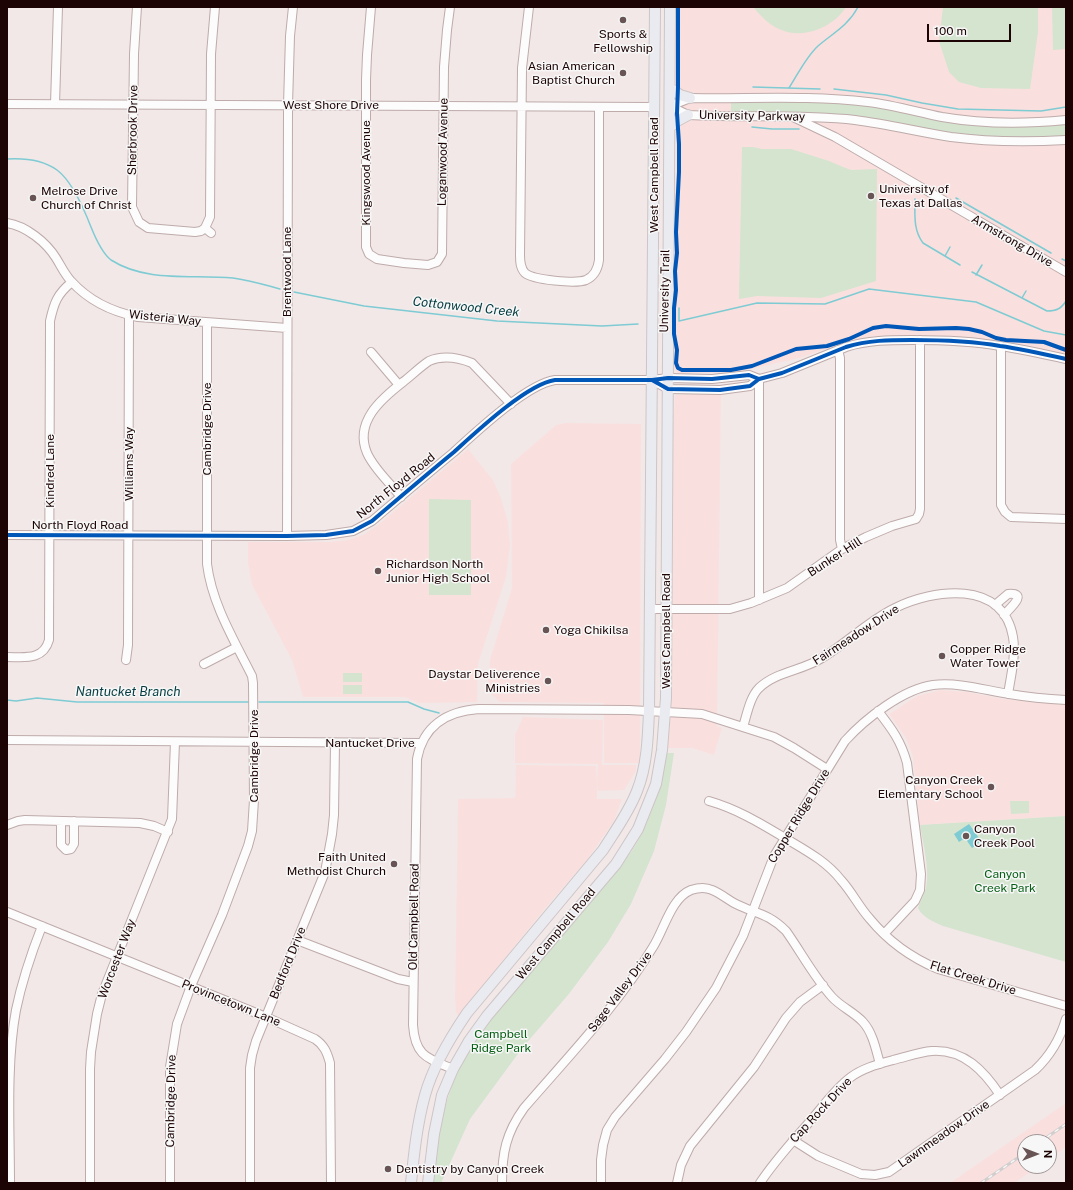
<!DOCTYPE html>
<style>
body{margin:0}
#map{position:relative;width:1073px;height:1190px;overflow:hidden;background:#f2e8e8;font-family:"Public Sans",sans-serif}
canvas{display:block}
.frame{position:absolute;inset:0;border:8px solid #1d0404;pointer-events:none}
.north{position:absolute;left:1017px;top:1134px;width:40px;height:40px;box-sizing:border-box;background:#f7f7f7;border:1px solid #a09696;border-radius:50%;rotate:90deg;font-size:11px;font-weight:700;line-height:16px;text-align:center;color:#1d0404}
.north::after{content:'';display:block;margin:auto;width:14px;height:18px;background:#685454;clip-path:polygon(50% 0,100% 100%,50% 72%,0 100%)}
.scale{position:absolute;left:927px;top:24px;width:84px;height:18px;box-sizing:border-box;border:2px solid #1d0404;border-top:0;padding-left:5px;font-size:12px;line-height:14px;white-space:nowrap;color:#1d0404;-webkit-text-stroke:3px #f7f7f7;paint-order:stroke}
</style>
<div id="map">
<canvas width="1073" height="1190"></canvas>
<div class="frame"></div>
<div class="north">N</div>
<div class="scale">100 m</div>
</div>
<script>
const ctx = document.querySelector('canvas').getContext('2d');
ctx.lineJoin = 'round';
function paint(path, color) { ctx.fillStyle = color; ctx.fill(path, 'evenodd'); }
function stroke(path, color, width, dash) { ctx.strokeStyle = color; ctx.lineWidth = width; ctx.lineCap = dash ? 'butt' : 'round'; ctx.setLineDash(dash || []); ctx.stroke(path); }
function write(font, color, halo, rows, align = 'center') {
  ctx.font = font + ' "Public Sans",sans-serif'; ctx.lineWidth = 3; ctx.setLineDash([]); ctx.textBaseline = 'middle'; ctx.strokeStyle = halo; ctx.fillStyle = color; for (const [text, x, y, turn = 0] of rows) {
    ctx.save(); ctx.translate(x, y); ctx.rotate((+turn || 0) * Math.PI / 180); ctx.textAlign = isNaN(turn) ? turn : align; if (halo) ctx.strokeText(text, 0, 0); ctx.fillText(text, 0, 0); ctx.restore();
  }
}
const built = new Path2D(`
 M675 7H1066V354L1020 344 973 338 943 336H874L853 340 799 358 742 371 721 373H678L673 368 674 209 676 183V143L675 118Z
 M721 394 717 726 722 728 714 755 692 748H667L670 701 671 443 673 429 675 395Z
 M566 423 641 424 640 763H604V703L500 702 490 693 488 683 490 660 512 588 511 464 556 425Z
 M468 449 493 480 501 498 508 522 510 545 506 577 478 664 477 702 419 703 405 697H303L292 660 252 585 248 563V542H329L348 540 363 535 378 525Z
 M941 690 967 692 1003 699 1066 705V816L920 825 913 757 906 738 889 714 917 696Z
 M523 717 603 720 602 765H636V771L624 790 598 791 597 784V799H622L614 821 587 860 548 905 458 1016 456 1012 455 998 458 799 515 798 516 765 596 766 597 783 598 764 515 763V735Z
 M1066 1103V1147L1049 1159V1142H1025V1166H1039L1014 1183H950Z`);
const green = new Path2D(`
 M753 7H846C833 28 802 40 779 29 768 24 761 16 753 7Z
 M943 7H1038V32L1030 89 981 88 959 82 949 72 939 41Z
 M1052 7H1066V49L1053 50Z
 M731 101 833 102 880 107 982 124 1045 126 1066 123V137L1034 138 979 137 938 132 880 121 731 112Z
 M742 147H753L762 149H791L829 161 843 167 851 170 877 169 876 281 821 298 757 296 739 299Z
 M429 499 471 500V595H429Z
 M343 673H362V682H343Z
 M343 685H362V694H343Z
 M667 753H674L666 805 654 851 631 904 608 942 568 995 523 1047 470 1119 441 1183H433C437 1136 444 1095 467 1053 472 1044 478 1036 484 1027L611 877C618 868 625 860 631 852 651 822 660 788 667 753Z
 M1010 801H1029V813L1011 814Z
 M1066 816V962L943 926C934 922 922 917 918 908 920 901 924 894 926 888 930 869 923 843 920 825Z`);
const water = new Path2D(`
 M969 824 981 841 972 848 965 838 959 842 954 834Z`);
const stream = new Path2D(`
 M753 87 820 89
 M789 88C798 74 806 57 818 46 833 33 848 26 858 7
 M834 89 886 95 922 103 958 109 1041 111 1066 107
 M752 127 772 129H799
 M7 159C23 158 43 160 57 170 72 181 84 209 91 227 95 237 102 253 111 260 147 283 193 274 233 278 249 280 265 285 280 289
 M956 198 1051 253
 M915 199C915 214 913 230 923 243L960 265
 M945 256 950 247
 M1062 259 1066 261
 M972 272 1047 311C1056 311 1061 309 1066 301
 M976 275 982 265
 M294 292 364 306 497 321 602 326 638 324
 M1022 298 1026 291
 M679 308V321L757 303 825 304 869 289 976 302 1044 331 1066 335
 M7 700 16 701 37 698 77 702H250
 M259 702H408L424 709 439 713`);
const minor = new Path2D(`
 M137 7 134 54 132 207 139 222 148 228 195 232 201 231 205 228 211 233
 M371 7 367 55 366 80V247L369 254 377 259 404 263 428 265 437 262 442 254 444 67 447 30 450 7
 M529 7 522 68 520 255C520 261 520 268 525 273 533 280 576 284 586 280 595 276 598 268 599 260V107
 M7 104 654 107
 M55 104 58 7
 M670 106 688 115C744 118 800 114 855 120 887 124 919 132 951 137 989 142 1028 142 1066 140
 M670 106 690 98C749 99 809 95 868 102 893 105 917 112 942 117 982 124 1025 124 1066 120
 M795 118 835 137 1066 272
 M7 223C26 226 46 242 56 258 61 266 65 275 71 281 89 301 113 312 138 317L287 328
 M205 228 210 217 211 54 215 7
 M1001 346V505L1005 512 1011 517 1066 519
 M838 350 840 358V540L842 549
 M371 352 399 385
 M759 379V600
 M652 380 668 389 720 390 750 386 759 379 782 373 846 347C868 340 890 340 912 340 942 340 972 341 1000 346 1022 349 1044 354 1066 359
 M401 497C390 483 374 469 367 453 354 422 381 399 403 382 412 375 420 367 429 361 443 355 459 358 472 363L511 404
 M7 535 287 536 326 535 353 531 372 521C399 498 426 475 454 452 476 432 527 384 555 380H652L668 378 712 379 749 375 759 379
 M287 536 288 105 290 36 293 7
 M995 605 1008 594C1030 592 1008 610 1004 615
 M649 609H730L751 603 787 588 842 549 866 537 892 526 916 519 919 514 920 509V340
 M7 657C24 657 43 661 49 640L50 321C54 303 57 294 72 282
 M126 660 128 645 129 315
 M204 664 237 647
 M878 711C892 729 901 741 907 763L921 874 920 890 915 901 884 934
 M743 727C747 714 750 697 759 688 777 671 802 671 822 658 847 643 868 621 895 608 933 589 1003 579 1013 637 1016 655 1011 676 1008 694
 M7 740 420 743
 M709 801C737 809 760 823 785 838 805 850 826 861 841 880 852 892 859 907 870 919 888 941 912 958 938 969L1066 1006
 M61 821V845L66 850 71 849 74 844V821
 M7 825 18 821 25 820 140 823 154 826 168 832
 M7 912 266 1017 315 1039C324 1045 327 1052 330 1063L331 1183
 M297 940 398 979 413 982
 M453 1069C427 1058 415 1056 413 1025L417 759C423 726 447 711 479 709L629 710 702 714 774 737 794 748 827 769
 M793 1140 818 1156 861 1174 875 1175 889 1172 1035 1070C1050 1056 1060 1039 1066 1019
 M10 1183C10 1128 6 1064 16 1010 22 981 31 954 42 926
 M90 1183V1069L91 1052 97 1014 102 994 172 819 175 742
 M170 1183V1067L177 1024 191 986 222 915 248 846 252 831 254 800 253 683 252 676C234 640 212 604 207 564V323
 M250 1183V1068L252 1055 256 1041 325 872 332 834 334 815 335 743
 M502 1183C502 1153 506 1133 524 1108 568 1057 618 1005 653 947 664 930 671 898 691 890 697 888 706 887 712 890 720 893 728 900 736 904 756 914 768 913 786 931 801 952 814 977 832 997 841 1007 854 1012 863 1022 873 1033 876 1050 880 1064
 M601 1183V1160L603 1145 607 1130 615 1117 665 1059 686 1032 716 988 743 936 774 856 845 741C865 719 903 689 933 685 959 682 984 690 1009 694 1027 697 1047 699 1066 700
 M677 1183 681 1165 690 1146 754 1067 786 1018 800 1002 823 985
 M760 1183C775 1160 794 1140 812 1119 824 1105 836 1088 851 1077 863 1068 879 1064 893 1060 906 1057 919 1052 932 1051 964 1049 984 1071 1000 1095`);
const major = new Path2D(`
 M670 88 680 95 690 98
 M670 127 677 121 688 115
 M411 1183C414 1153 417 1124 425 1095 433 1066 450 1038 467 1013L603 850C615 831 629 812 637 791 647 766 648 738 649 711L655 7
 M428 1183 434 1134 442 1095 453 1069 469 1041 487 1016 616 864 638 829 656 784 662 750 666 698 670 7`);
const rail = new Path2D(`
 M1040 1142 1066 1124
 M981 1183 1025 1153`);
const cycleway = new Path2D(`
 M678 7V87L677 113 679 144V172L676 232 677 253 675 271 676 290 674 308V334L677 350 676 363 678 368 682 370H731L752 366 796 349 827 346 849 339 873 328 886 326 919 329 956 328 969 329 982 332 996 338 1006 340 1044 342 1066 350
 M652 380 668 389 720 390 750 386 759 379 782 373 846 347C868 340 890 340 912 340 942 340 972 341 1000 346 1022 349 1044 354 1066 359
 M7 535 287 536 326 535 353 531 372 521C399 498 426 475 454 452 476 432 527 384 555 380H652L668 378 712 379 749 375 759 379`);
const markers = [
 [623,20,4,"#685454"],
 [623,73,4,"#685454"],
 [871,196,4,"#685454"],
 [33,198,4,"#685454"],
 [378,571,4,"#685454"],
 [546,630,4,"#685454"],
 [942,656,4,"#685454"],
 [548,681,4,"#685454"],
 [991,787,4,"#685454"],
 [966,836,4,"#685454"],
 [394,864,4,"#685454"],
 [388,1169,4,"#685454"]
];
const poiNames = [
 ["Sports &",623,34,"center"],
 ["Fellowship",623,48,"center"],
 ["Asian American",615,66,"right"],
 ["Baptist Church",615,80,"right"],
 ["University of",879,189],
 ["Texas at Dallas",879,203],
 ["Melrose Drive",41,191],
 ["Church of Christ",41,205],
 ["Richardson North",386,564],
 ["Junior High School",386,578],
 ["Yoga Chikilsa",554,630],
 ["Copper Ridge",950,649],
 ["Water Tower",950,663],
 ["Daystar Deliverence",540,674,"right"],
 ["Ministries",540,688,"right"],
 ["Canyon Creek",983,780,"right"],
 ["Elementary School",983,794,"right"],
 ["Canyon",974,829],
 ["Creek Pool",974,843],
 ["Faith United",386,857,"right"],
 ["Methodist Church",386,871,"right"],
 ["Dentistry by Canyon Creek",396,1169]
];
const streetNames = [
 ["West Shore Drive",331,105],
 ["University Parkway",752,116,1],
 ["Sherbrook Drive",133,130,-89],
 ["Loganwood Avenue",443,152,-89],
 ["Kingswood Avenue",366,173,-90],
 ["West Campbell Road",654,175,-90],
 ["Armstrong Drive",1012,241,30],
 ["Brentwood Lane",287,272,-90],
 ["University Trail",665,291,-89],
 ["Wisteria Way",165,318,6],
 ["Cambridge Drive",207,429,-90],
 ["Williams Way",129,464,-90],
 ["Kindred Lane",50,471,-90],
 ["North Floyd Road",396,486,-39],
 ["North Floyd Road",80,525],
 ["Bunker Hill",835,557,-33],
 ["West Campbell Road",666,631,-90],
 ["Fairmeadow Drive",856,635,-33],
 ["Nantucket Drive",370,743],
 ["Cambridge Drive",254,756,-90],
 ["Copper Ridge Drive",799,816,-59],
 ["Old Campbell Road",414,917,-89],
 ["West Campbell Road",556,934,-50],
 ["Worcester Way",117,959,-69],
 ["Bedford Drive",288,963,-68],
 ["Flat Creek Drive",973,978,17],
 ["Sage Valley Drive",620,992,-53],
 ["Provincetown Lane",231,1003,22],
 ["Cambridge Drive",171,1101,-89],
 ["Cap Rock Drive",821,1110,-47],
 ["Lawnmeadow Drive",944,1134,-35]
];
const parkNames = [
 ["Canyon",1005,874],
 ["Creek Park",1005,888],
 ["Campbell",501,1034],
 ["Ridge Park",501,1048]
];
const waterNames = [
 ["Cottonwood Creek",466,307,6],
 ["Nantucket Branch",128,692]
];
paint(built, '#f9e0de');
paint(green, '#d4e4cf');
paint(water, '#7ecbd3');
stroke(stream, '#7ecbd3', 1.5);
stroke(minor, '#beabaa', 10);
stroke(major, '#cdc5c5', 12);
stroke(minor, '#fdfcfc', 8);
stroke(major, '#eaebf1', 10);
stroke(rail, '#d2cece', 3);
stroke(rail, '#f7f7f7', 1.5, [4.5]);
stroke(cycleway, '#0057b8', 4);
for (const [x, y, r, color] of markers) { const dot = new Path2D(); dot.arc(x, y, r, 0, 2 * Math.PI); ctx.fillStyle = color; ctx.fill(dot); stroke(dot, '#f7f7f7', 1.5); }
write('12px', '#1d0404', '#f7f7f7', poiNames, 'left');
write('12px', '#1d0404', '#f7f7f7', streetNames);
write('12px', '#055f14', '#f7f7f7', parkNames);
write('italic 13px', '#073d42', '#f7f7f7', waterNames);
</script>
